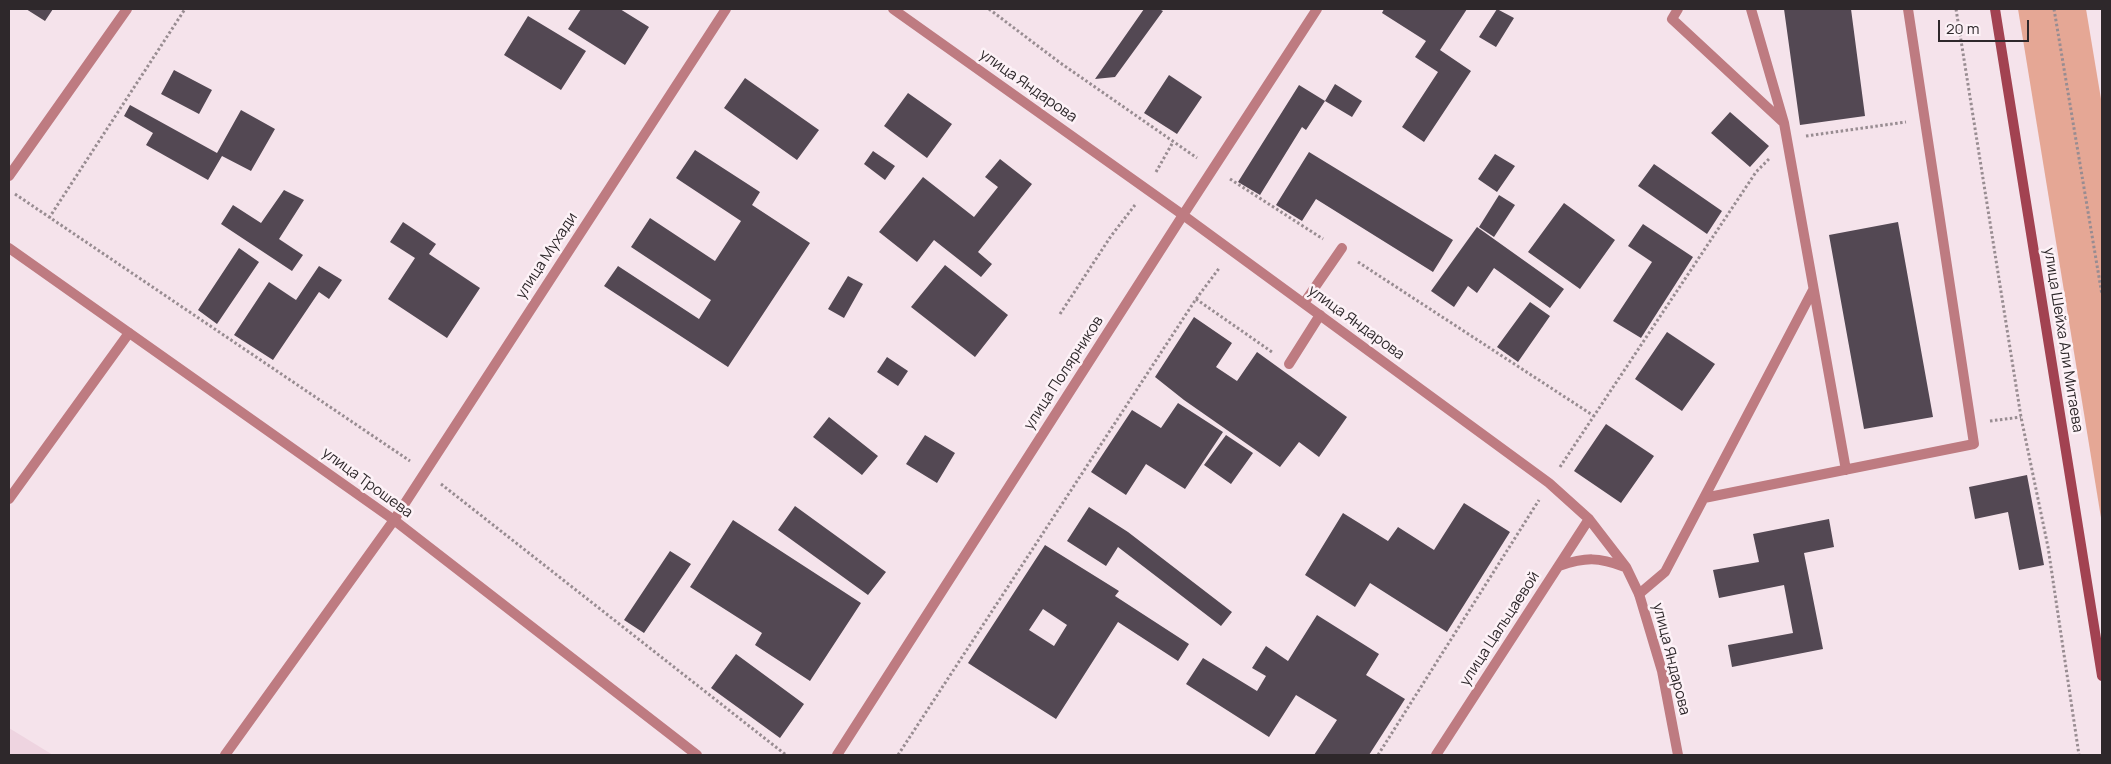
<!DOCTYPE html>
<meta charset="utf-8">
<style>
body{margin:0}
#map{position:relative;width:2111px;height:764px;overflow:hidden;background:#f5e3eb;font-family:Manrope,sans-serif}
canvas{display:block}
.frame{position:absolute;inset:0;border:10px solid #2e282b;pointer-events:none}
.scale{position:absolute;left:1938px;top:20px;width:91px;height:22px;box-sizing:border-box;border:2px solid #2e282b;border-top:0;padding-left:6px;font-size:15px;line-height:18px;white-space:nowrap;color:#2e282b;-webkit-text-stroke:4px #fdf2f7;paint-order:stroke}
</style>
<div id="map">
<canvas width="2111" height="764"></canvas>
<div class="frame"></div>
<div class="scale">20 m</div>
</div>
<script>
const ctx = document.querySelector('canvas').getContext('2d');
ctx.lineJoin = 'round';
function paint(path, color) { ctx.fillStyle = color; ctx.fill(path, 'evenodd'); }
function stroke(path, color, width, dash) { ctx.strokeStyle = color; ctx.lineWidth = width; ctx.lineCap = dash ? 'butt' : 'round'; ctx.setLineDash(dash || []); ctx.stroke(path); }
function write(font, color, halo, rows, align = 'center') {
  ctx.font = font + ' Manrope,sans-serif'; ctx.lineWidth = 5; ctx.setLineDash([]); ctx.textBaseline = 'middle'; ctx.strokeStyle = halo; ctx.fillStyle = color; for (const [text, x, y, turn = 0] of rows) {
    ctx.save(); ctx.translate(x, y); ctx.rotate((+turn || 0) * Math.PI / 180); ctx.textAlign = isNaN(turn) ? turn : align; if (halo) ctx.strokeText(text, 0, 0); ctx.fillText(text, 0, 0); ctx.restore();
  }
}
const built = new Path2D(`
 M9 728 53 755H9Z`);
const green = new Path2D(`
 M2018 9H2086L2102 105V524Z`);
const building = new Path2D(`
 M26 9H53L45 21Z
 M581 9H620L649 27 625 65 568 29Z
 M1144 9H1159L1163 11 1115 77 1095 79Z
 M1384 9H1467L1440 50 1471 71 1424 142 1402 127 1438 72 1415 57 1426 41 1382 13Z
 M1497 9 1514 18 1496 47 1479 37Z
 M1784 9H1851L1865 116 1800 125Z
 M528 16 586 51 561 90 504 55Z
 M174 70 212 90 199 114 161 94Z
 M1169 75 1202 97 1177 134 1144 113Z
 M745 78 819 130 797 160 724 108Z
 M1335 84 1362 101 1352 117 1325 101Z
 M1299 85 1325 101 1306 130 1302 127 1260 195 1238 182Z
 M908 93 952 124 927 158 884 126Z
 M130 105 217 153 241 110 275 129 251 171 222 156 208 180 146 145 153 133 124 116Z
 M1730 112 1769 146 1750 167 1711 133Z
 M695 150 760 192 752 205 810 243 728 367 604 286 618 266 699 319 711 300 631 247 650 218 715 261 741 221 676 178Z
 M873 151 895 166 885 180 864 164Z
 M1309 152 1453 240 1433 272 1316 199 1302 221 1276 205Z
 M1495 154 1515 166 1497 192 1478 179Z
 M1000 159 1032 184 978 252 992 264 981 277 934 240 917 262 879 232 923 177 974 217 998 187 985 177Z
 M1654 164 1722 211 1707 234 1638 186Z
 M284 190 304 200 279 239 303 255 292 271 221 224 233 205 261 223Z
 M1499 195 1515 205 1494 237 1479 227Z
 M1564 203 1615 240 1580 289 1528 252Z
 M403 222 436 244 429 254 480 288 447 338 388 299 415 258 390 242Z
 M1898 222 1933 417 1864 429 1829 235Z
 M1643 224 1693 257 1641 338 1613 321 1652 262 1628 246Z
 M1477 227 1564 289 1550 308 1494 268 1477 293 1468 286 1454 307 1431 291Z
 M239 248 259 262 217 324 198 310Z
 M945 265 1008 315 975 357 911 307Z
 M319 266 342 280 329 299 319 292 273 360 234 335 269 282 296 300Z
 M848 276 863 284 844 318 828 309Z
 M1530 302 1550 316 1518 362 1497 347Z
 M1194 317 1232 343 1216 367 1237 381 1257 352 1347 417 1319 457 1299 442 1280 467 1184 400 1155 377Z
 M1667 332 1715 364 1682 411 1635 379Z
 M887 357 908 371 898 386 877 372Z
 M1178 403 1223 432 1185 489 1146 464 1126 495 1091 472 1132 410 1161 428Z
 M829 417 878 456 862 475 813 437Z
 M1606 424 1654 456 1621 503 1574 471Z
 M925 435 955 453 937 483 906 464Z
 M1226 435 1253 453 1231 484 1204 465Z
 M2027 475 2044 565 2019 570 2008 512 1975 519 1969 487Z
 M1464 503 1510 532 1447 632 1370 583 1355 607 1305 575 1343 513 1388 541 1398 527 1434 550Z
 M795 506 886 572 868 595 778 530Z
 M1089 507 1128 532 1232 612 1221 626 1118 547 1106 566 1067 541Z
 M1829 519 1834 547 1804 553 1823 649 1732 667 1728 645 1793 633 1784 585 1719 598 1713 570 1759 562 1753 534Z
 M733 520 861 603 810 681 755 645 762 633 690 587Z
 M1045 545 1119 591 1115 596 1189 644 1178 661 1118 622 1056 719 968 663ZM1043 609 1067 625 1054 646 1029 630Z
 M670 551 691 564 644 633 624 620Z
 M1317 615 1379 654 1366 675 1405 699 1369 755H1314L1337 720 1296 695 1269 737 1186 684 1203 658 1257 691 1266 676 1252 668 1266 646 1288 661Z
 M736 654 804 704 780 738 711 688Z`);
const path = new Path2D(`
 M989 9 1059 62 1197 158
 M1956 9 2021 417 2048 547 2079 755
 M2054 9 2102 295
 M1806 136 1906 122
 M1156 172 1173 142
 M1230 179 1323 239
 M15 194 410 461
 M49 218 185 9
 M1358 262 1594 416
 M1196 299 1272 352
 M1060 314 1111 236 1135 205
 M1990 421 2021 417
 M1560 467 1756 172 1770 158
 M441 484 786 755
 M898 755 1196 299 1220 267
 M1378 755 1539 500`);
const service = new Path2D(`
 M1678 9 1672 19 1783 122
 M1751 9 1784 123 1846 470
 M1304 303 1342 248
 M1289 364 1320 315
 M1704 498 1974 444 1908 9
 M9 499 129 333
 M1639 594 1665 572 1813 290
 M225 755 394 520`);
const minor = new Path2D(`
 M893 9 1183 215 1549 483 1589 519 1626 567 1639 594 1662 671 1678 755
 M9 176 127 9
 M394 520 726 9
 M1559 566C1586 557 1598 557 1625 567
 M837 755 1183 215 1317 9
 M1436 755 1589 519`);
const tertiary = new Path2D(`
 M9 248 394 520 697 755`);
const secondary = new Path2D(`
 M1995 9 2102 676`);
const streetNames = [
 ["улица Яндарова",1028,86,35],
 ["улица Мухади",547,256,-57],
 ["улица Яндарова",1356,323,36],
 ["улица Шейха Али Митаева",2063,340,81],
 ["улица Полярников",1064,373,-57],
 ["улица Трошева",367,483,36],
 ["улица Цальцаевой",1500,629,-57],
 ["улица Яндарова",1671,659,76]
];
paint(built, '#eed4e0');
paint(green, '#e5a795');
paint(building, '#534853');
stroke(path, '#988c91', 3, [2.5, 2.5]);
stroke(service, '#be7b81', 10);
stroke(minor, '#be7b81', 10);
stroke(tertiary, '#be7b81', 10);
stroke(secondary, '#a24251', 10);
write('15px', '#2e282b', '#fdf2f7', streetNames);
</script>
